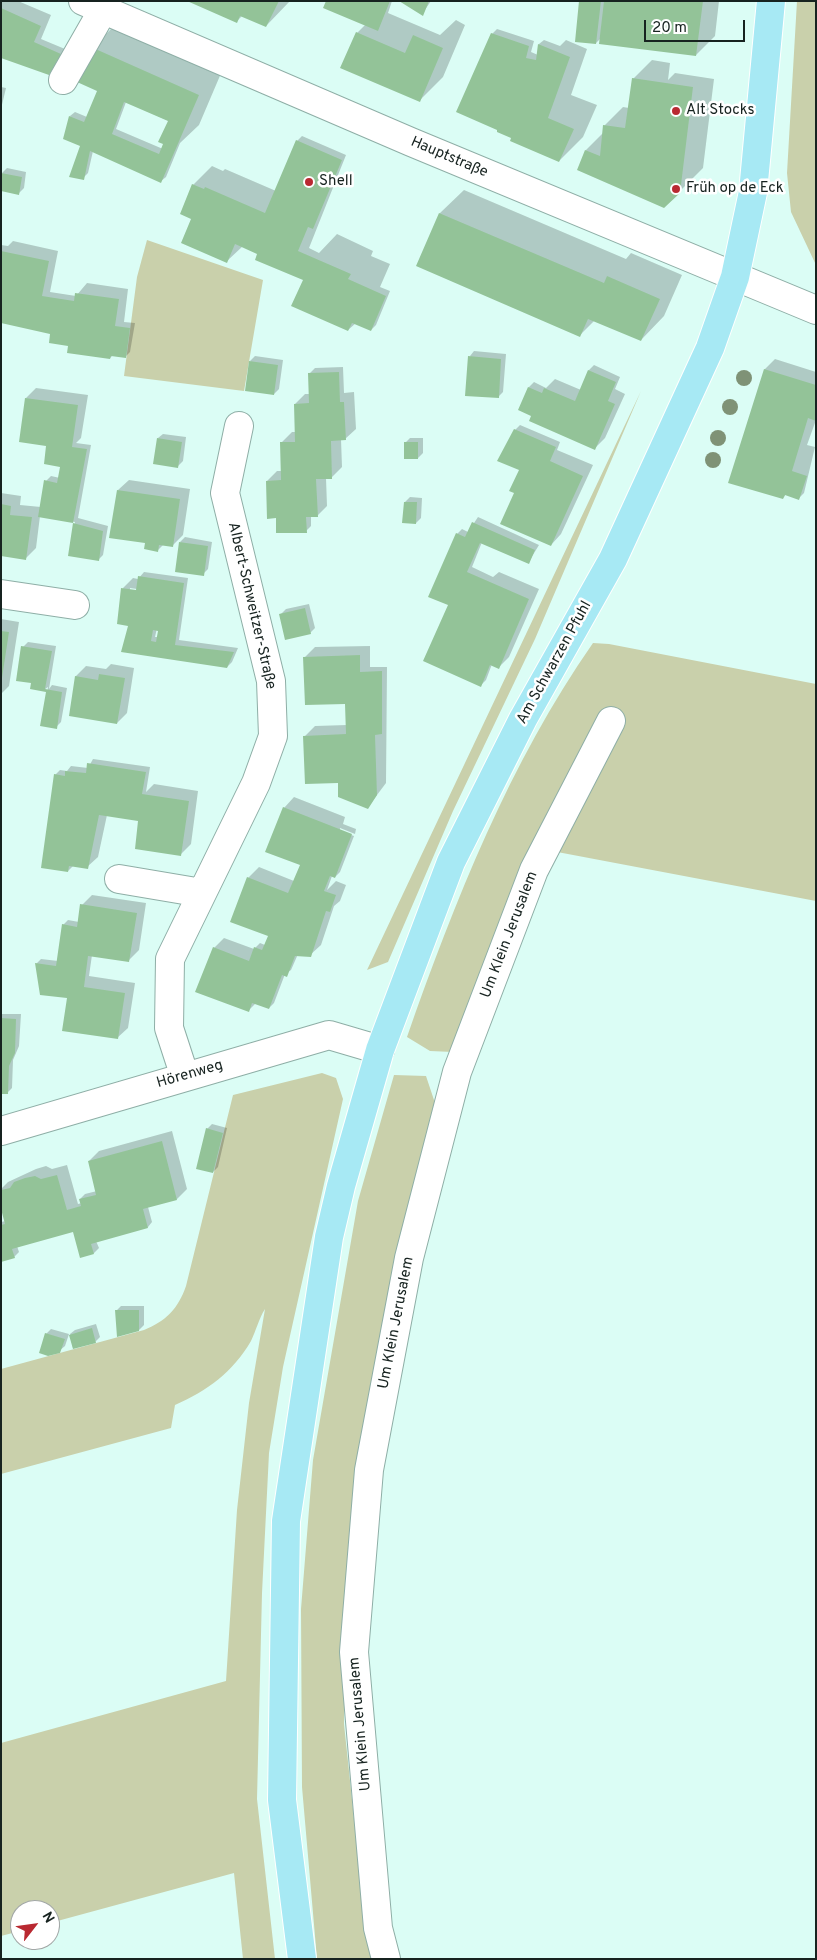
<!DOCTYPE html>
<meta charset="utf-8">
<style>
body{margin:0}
#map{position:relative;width:817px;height:1960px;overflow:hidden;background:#dbfdf5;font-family:Overpass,sans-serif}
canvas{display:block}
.frame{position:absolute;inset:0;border:2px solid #172320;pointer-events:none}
.north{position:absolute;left:10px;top:1900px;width:50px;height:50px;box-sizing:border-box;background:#fff;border:1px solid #a2a7a6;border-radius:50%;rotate:60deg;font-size:14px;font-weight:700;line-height:20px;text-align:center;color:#172320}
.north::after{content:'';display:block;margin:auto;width:18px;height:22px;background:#b92931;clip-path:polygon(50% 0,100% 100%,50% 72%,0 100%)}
.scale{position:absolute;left:644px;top:20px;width:101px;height:22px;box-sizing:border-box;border:2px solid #172320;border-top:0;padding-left:6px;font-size:15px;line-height:18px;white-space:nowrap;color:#172320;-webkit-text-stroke:4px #fff;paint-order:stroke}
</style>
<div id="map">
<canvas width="817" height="1960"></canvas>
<div class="frame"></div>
<div class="north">N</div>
<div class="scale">20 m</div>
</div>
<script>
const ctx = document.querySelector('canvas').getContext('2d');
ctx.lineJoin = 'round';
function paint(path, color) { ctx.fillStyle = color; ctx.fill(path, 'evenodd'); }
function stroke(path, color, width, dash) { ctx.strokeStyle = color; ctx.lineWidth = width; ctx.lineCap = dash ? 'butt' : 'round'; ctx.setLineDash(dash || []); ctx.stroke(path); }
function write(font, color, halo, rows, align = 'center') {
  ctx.font = font + ' Overpass,sans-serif'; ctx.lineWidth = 5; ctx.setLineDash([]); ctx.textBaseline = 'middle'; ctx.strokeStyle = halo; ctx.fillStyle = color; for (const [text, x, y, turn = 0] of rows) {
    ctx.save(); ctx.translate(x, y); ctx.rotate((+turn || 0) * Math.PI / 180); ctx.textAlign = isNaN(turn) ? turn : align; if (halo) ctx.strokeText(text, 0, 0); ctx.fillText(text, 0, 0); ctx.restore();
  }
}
const green = new Path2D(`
 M797 1H816V265L791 212 787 173Z
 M147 240 263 280 244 391 124 376 137 277Z
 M641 391 535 639 453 811 388 962 367 970Z
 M593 643 609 644 816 684V901L552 851 453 1052 430 1051 407 1037C455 900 510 762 593 643Z
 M322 1073 336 1078 343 1099 283 1367 269 1453 262 1593 257 1799 275 1959H243L234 1873 50 1923V1910H20V1931L1 1936V1743L226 1681 237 1510 249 1403 265 1309C259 1318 256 1331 251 1341 233 1372 207 1391 175 1405L171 1428 1 1474V1369L144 1330C166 1321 178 1309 186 1286L233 1095Z
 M394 1075 426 1076 436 1106 345 1607 344 1724 363 1904 376 1959H317L302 1787 301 1609 313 1460 358 1201Z`);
const shadow = new Path2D(`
 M1 1H18L51 15 41 39 65 49 49 74 1 56Z
 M190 1H290L266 26 242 16 237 21Z
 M328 1H392L388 13 440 35 456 20 465 25 443 77 419 101 357 33 366 24Z
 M402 1H431L422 14Z
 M580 1H719L715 36 696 55 601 38 596 43Z
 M116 24 222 71 199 125 180 143 166 177 161 181 93 151 88 173 83 178 81 145 70 116 75 112 87 117 98 91 92 48ZM126 102 169 121 163 149 116 129Z
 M497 29 534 41 531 52 538 55 539 44 544 40 560 46 566 40 587 49 571 95 597 105 583 137 559 161 492 34Z
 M652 60 670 63 668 80 675 73 714 79 703 168 679 192 579 170 586 150 603 133 604 126 623 107 629 108 633 79Z
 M1 87 6 88 1 109Z
 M302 136 346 155 309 248 319 253 337 234 373 251 371 256 390 264 380 287 390 291 376 325 371 330 356 323 348 330 306 275 243 246 227 261 193 218V185L212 166 223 171 225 169 276 191 297 141Z
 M7 168 26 172 24 188 19 193 2 173Z
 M464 190 626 259 631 253 682 275 664 316 641 340 595 320 580 335 418 265 440 213Z
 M13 241 58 251 50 292 76 296 87 283 128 289 124 322 135 323 130 352 125 357 113 355 110 358 69 345 52 333 1 322V245L8 246Z
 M474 351 506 354 503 392 498 397 470 356Z
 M255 356 283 360 279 389 274 394 250 361Z
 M775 359 816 372V420L807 445 815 447 804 493 799 498 786 494 783 498 739 452 765 369Z
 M594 365 620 377 615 389 625 394 605 438 595 448 535 410 519 409 529 387 534 382 546 388 555 379 581 390 589 370Z
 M343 367 344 393 354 392 356 429 345 439H341L342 467 331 478H326L327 506 317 516H311V526L306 531 277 517 267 481 277 471H282L281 443 292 432H296L295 404 305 394H310V373L315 368Z
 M36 388 88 395 81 438 76 443 91 445 78 518 108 526 103 555 98 560 69 555 75 522 40 516 36 548 25 559 1 555V493L21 496 20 505 41 507 46 481 51 476 60 478 61 466 48 444 26 398Z
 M520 425 560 442 557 450 593 465 561 534 551 545 515 493 521 469 515 430Z
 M163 434 186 437 183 461 178 466 158 438Z
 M410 438H423V453L418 458 405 443Z
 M129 480 190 489 183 535 172 546 164 544 158 550 147 542 118 490Z
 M410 497 422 498 421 518 416 523 405 502Z
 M478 517 539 545 528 563 482 542 472 567 493 577 499 572 539 589 509 657 499 667 492 664 486 680 481 685 449 604 457 534 462 529 468 532Z
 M185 537 212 542 208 569 203 574 180 542Z
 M144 572 188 578 179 640 238 648 232 662 227 667 122 651 129 625 123 588 133 578 138 579ZM130 588 137 589V591L130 590ZM157 628 159 629 158 637H155Z
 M309 604 315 628 310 633 281 614 286 609Z
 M1 619 19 622 9 686 1 694Z
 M28 642 56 646 49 689 52 685 67 688 61 722 56 727 42 725 48 687 44 690 32 682 23 647Z
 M370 646V667H387L386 783 368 807 339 782 305 736 315 726 347 725 346 703 304 658 315 647Z
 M111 664 134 668 127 713 117 723 70 715 76 676 86 666 106 669Z
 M93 759 150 767 146 792 154 784 198 791 191 844 181 854 140 817 107 815 98 857 87 867 74 865 68 871 55 775 60 770 67 771 71 766 88 768Z
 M294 797 345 817 343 824 356 829 355 834 340 828V831L354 836 340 872 335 877 332 876 327 890 336 881 346 885 340 901 334 906 321 945 310 955 298 954 291 970 285 974 274 1003 269 1008 256 1003 248 1011 214 948 224 938 254 949 260 943 265 945 269 937 248 878 259 867 294 881 301 864 284 808Z
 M92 895 146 903 139 950 129 960 92 955 89 976 135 983 128 1028 117 1038 36 964 41 959 58 961 63 925 68 920 79 922 82 905Z
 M1 1014H21L19 1046 13 1060 12 1088 7 1093H1Z
 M212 1124 227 1128 218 1167 213 1172 207 1129Z
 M172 1131 187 1189 177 1199 148 1207 152 1222 148 1227 96 1241 99 1248 94 1253 81 1256 73 1229 17 1246 19 1252 14 1257 1 1261V1222L6 1221 1 1204V1189L8 1182 36 1169 46 1166 52 1169 67 1165 78 1204 82 1203 80 1199 85 1194 97 1191 89 1161 99 1151Z
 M121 1306H144V1325L139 1330 116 1311Z
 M96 1324 100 1337 95 1342 73 1348 70 1334 75 1330Z
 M51 1329 69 1334 65 1346 59 1351 46 1334Z`);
const building = new Path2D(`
 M187 1H279L266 27 240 16 237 23Z
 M326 1H390L378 31 323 8Z
 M399 1H429L423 16Z
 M579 1H601L596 44 575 42Z
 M604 1H703L696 56 599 44Z
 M1 8 41 26 34 42 61 54 49 75 1 58Z
 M356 32 405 53 413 35 443 48 420 102 340 68Z
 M491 33 529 46 526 58 536 60 538 44 570 57 548 118 574 129 559 162 510 141 511 138 497 132V130L456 112Z
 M91 47 199 95 161 183 90 151 84 180 69 177 80 146 63 139 69 116 84 122 97 91 77 82ZM124 102 168 121 158 142 163 144 159 154 112 134Z
 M632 78 693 87 680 193 664 208 577 170 585 150 600 156 603 125 625 128Z
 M296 140 342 160 313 229 308 227 298 251 351 274 348 279 386 296 371 331 352 323 348 331 291 306 303 280 255 260 257 254 235 244 227 263 181 243 191 219 180 214 192 184 204 189 205 187 265 213Z
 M1 173 22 177 19 195 1 191Z
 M439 213 604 283 607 276 660 299 641 341 588 319 580 337 416 266Z
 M1 251 49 261 42 296 74 301 75 293 119 299 115 326 130 328 126 358 111 356 110 359 67 353 68 346 49 343 50 334 1 323Z
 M468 356 501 359 499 398 465 396Z
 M249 361 278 365 274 395 245 391Z
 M764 369 816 385V421L808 418 792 471 807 476 799 500 785 495 783 499 728 483Z
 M588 370 616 382 608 401 615 404 595 450 529 421 531 416 518 410 528 387 542 393 544 388 575 401Z
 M339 372 340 402H344L346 440 331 441 332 479H316L318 517H306L307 533H276V518L267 519 266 481 281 480 280 442H295L294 404 309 403 308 373Z
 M25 398 78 405 72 447 87 449 73 523 38 517 44 480 57 483 60 467 44 464 46 446 19 442Z
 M514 429 556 447 550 461 583 476 551 546 500 524 514 493 509 491 519 470 497 461Z
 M157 438 182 442 178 468 153 464Z
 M404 442H418V459H404Z
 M117 490 180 499 173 547 159 545 158 552 144 549 145 543 109 538Z
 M404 502H417L416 524 402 523Z
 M1 504 11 506 10 515 32 517 26 560 1 556Z
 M472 522 535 550 529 564 480 543 467 572 529 599 499 669 490 665 481 687 423 661 448 605 428 597 456 533 465 537Z
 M73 523 103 531 99 561 68 556Z
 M179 542 208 546 204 576 175 572Z
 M138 576 184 583 175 645 234 652 227 668 121 652 128 626 117 624 121 588 136 590ZM153 630 158 631 156 642 151 641Z
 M305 608 311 634 285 640 279 614Z
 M1 631 9 632 2 678H1Z
 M21 646 52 651 45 689 62 692 57 729 40 726 46 692 30 689 31 683 16 681Z
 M360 655V672L382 671V734L375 735 377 795 368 809 338 797V783L305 784 303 736 346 734 345 704 305 705 303 657Z
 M99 674 125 678 117 724 69 716 75 676 98 680Z
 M87 763 146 772 142 794 189 801 181 856 135 849 138 821 99 815 88 869 69 866 68 872 41 868 54 774 65 776V771L86 773Z
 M283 807 352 834 335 878 330 876 324 891 336 895 330 912 326 911 311 957 295 956 287 977 282 975 269 1009 252 1003 249 1012 195 992 213 947 249 961 254 947 262 950 268 936 230 922 247 877 288 893 300 865 265 852Z
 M80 904 137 913 129 962 88 956 84 987 125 993 118 1039 62 1031 67 998 40 995 35 963 56 966 62 924 77 927Z
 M1 1018 16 1019 15 1053 9 1066 8 1094H1Z
 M206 1128 223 1133 213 1173 196 1169Z
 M162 1141 177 1200 143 1209 148 1228 91 1244 94 1254 80 1258 73 1232 12 1249 15 1258 1 1262V1225L5 1224 1 1209V1190L10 1188 14 1182 25 1178 35 1176 41 1179 57 1175 67 1210 81 1206 79 1199 96 1195 88 1161Z
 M115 1310H139V1331L117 1337Z
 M92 1328 96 1343 73 1349 69 1335Z
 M45 1333 65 1339 60 1353 48 1356 39 1353Z`);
const minor = new Path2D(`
 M83 1 411 142 816 310
 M63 80 103 10
 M1 594 75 605
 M119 879 202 893
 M185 1077 169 1028 170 959 256 783 273 736 271 681 225 493 239 426
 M1 1131 329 1035 380 1050
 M386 1959 378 1928 354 1652 369 1470 409 1258 457 1072 534 870 611 721`);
const major = new Path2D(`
 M302 1959 282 1800 286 1521 329 1237 341 1186 380 1050 451 862 523 719 613 559 710 348 735 277 753 192 771 1`);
const trees = [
 [744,378],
 [730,407],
 [718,438],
 [713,460]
];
const markers = [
 [676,111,5,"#b92931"],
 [309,182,5,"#b92931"],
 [676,189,5,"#b92931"]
];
const poiNames = [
 ["Alt Stocks",686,111],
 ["Shell",319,182],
 ["Früh op de Eck",686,189]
];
const streetNames = [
 ["Hauptstraße",449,158,23],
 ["Albert-Schweitzer-Straße",251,606,77],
 ["Am Schwarzen Pfuhl",555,663,-61],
 ["Um Klein Jerusalem",510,935,-69],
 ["Hörenweg",190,1075,-16],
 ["Um Klein Jerusalem",397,1323,-79],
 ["Um Klein Jerusalem",361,1724,-95]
];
paint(green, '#c9d0ab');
paint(shadow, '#0003');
paint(building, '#93c398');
stroke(minor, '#8eaea6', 30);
stroke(major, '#fff', 30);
stroke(minor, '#fff', 28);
stroke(major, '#a7e9f4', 28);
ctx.fillStyle = '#7f9276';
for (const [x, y] of trees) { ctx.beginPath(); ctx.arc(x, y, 8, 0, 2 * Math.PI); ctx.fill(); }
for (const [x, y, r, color] of markers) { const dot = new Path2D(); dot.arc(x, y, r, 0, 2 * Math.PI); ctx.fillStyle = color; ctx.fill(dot); stroke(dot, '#fff', 2); }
write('15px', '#172320', '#fff', poiNames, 'left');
write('15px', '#172320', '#fff', streetNames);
</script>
